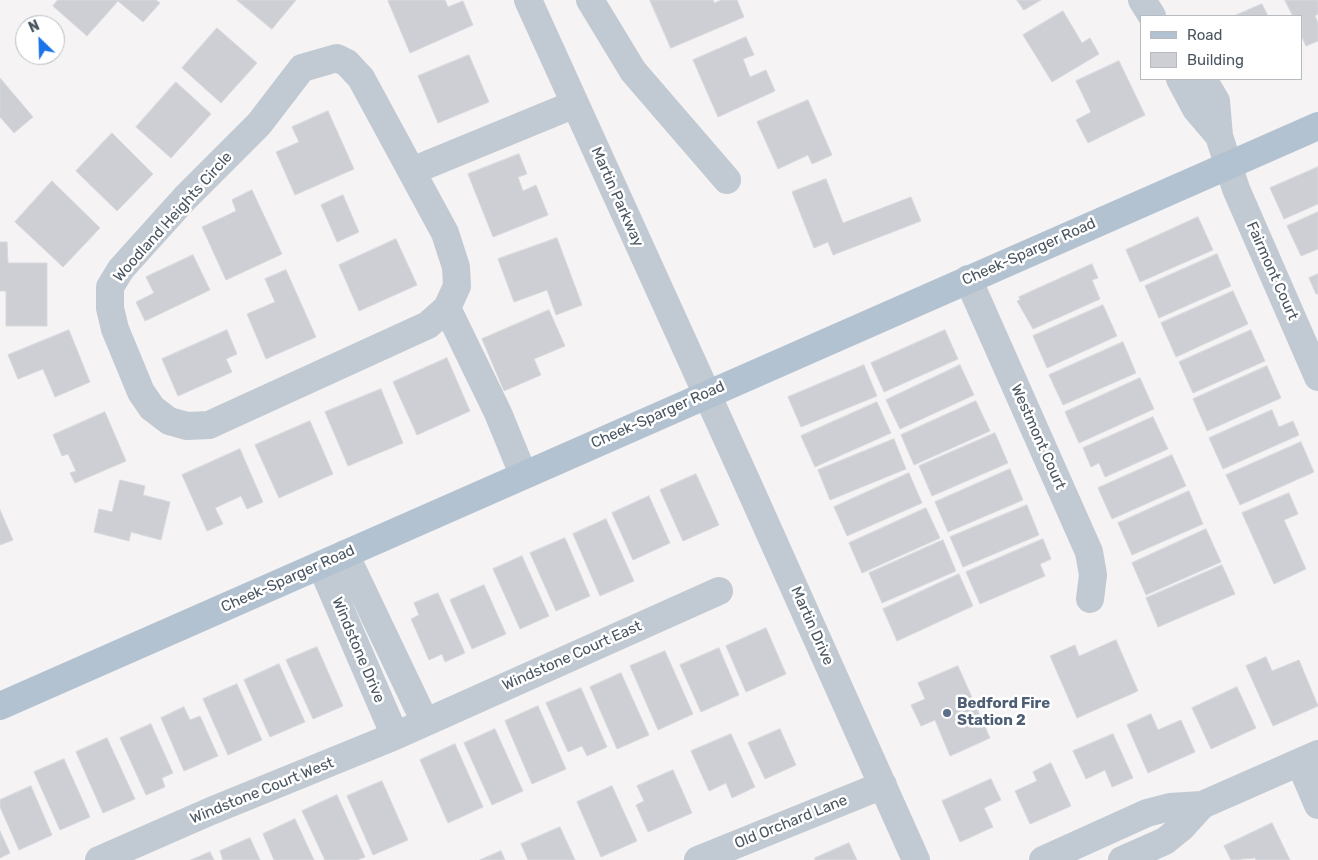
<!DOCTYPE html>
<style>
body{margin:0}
#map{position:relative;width:1318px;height:860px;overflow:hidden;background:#f5f3f3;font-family:Rubik,sans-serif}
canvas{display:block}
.legend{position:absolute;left:1140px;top:15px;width:162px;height:65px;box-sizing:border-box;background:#fff;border:1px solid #b7bbc0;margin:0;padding:6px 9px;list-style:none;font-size:15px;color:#4a5661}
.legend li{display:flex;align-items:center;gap:10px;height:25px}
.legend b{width:25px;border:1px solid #b7bbc0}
.north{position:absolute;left:15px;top:15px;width:50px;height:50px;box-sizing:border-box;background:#fff;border:1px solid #b7bbc0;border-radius:50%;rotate:336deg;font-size:14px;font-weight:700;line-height:20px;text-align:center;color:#4a5661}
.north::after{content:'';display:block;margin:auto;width:18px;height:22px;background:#1a73e8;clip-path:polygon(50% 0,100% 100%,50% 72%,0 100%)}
</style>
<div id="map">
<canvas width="1318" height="860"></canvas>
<ul class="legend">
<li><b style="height:6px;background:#b3c2d1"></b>Road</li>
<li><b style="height:14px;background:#cdcfd5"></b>Building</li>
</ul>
<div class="north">N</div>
</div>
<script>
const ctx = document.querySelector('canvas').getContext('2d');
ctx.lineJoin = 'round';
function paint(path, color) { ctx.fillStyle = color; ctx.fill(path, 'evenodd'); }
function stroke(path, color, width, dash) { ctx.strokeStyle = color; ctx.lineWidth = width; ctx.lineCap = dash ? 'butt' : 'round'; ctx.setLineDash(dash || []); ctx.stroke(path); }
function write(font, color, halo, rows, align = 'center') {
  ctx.font = font + ' Rubik,sans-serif'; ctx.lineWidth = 5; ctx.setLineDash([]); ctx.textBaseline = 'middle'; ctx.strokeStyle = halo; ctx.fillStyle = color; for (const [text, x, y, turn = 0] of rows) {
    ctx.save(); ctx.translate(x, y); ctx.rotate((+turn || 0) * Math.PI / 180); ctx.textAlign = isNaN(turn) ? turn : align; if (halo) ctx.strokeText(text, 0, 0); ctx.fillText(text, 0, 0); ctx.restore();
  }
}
const building = new Path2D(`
 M58 0H156L160 3 143 22 118 1 87 36 53 6Z
 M237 0H296L272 29Z
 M391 0H445L448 7 463 1 473 25 410 53 388 1Z
 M650 0H713L714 3 722 0H737L744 17 671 48Z
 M1017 0H1041L1024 10Z
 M1285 0H1318V14L1315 16 1318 23V41L1306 46 1302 37V16H1293Z
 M1262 4 1268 16H1234Z
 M1063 11 1082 43 1090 38 1099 54 1052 82 1023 35Z
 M217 28 257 63 221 103 182 68Z
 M746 37 754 55 743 59 750 77 766 70 775 91 718 117 693 60Z
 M469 55 489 102 438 123 418 76Z
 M1119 61 1145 115 1088 143 1076 120 1091 112 1076 81Z
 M0 78 33 117 14 133 0 117Z
 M176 82 211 114 171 158 136 127Z
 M808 100 832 155 812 164 808 155 778 169 757 122Z
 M328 111 354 169 295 195 276 152 299 142 292 127Z
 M112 133 153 174 117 211 76 171Z
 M519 154 527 174 518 177 523 191 536 185 548 215 493 237 468 174Z
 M1318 167V204L1284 219 1270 188Z
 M826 179 843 223 911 197 921 221 833 255 828 242 814 248 792 192Z
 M52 181 100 228 63 267 15 222Z
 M252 190 282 254 226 280 202 227 236 211 232 200Z
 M343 195 359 232 337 242 321 205Z
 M1318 212V249L1301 256 1287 226Z
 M1198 217 1213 250 1140 282 1126 250Z
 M557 238 582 305 556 315 547 290 514 302 498 259Z
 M396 239 417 285 359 311 339 265Z
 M0 242H7L8 263H47V326H6V291H0Z
 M1217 254 1231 286 1159 318 1145 286Z
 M193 255 210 290 145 321 136 302 154 293 146 277Z
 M1092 264 1098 278 1092 280 1100 299 1033 329 1017 301 1020 300 1019 297Z
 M286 270 316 337 266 359 247 314 275 302 265 279Z
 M1318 274V294H1316L1309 278Z
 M1233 291 1248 324 1176 357 1161 323Z
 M1103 305 1117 336 1047 368 1033 336Z
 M549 310 565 346 534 359 541 375 504 391 482 339Z
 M69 330 90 382 55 397 43 369 18 379 8 355Z
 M227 330 237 354 226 359 232 372 178 396 162 359Z
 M945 330 958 359 884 392 871 363Z
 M1251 330 1265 361 1193 393 1179 362Z
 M1123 342 1136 373 1063 405 1049 375Z
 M447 358 470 411 417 435 393 382Z
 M864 365 877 396 801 427 788 397Z
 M960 365 974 395 900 429 886 400Z
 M1267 366 1281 398 1207 431 1193 399Z
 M1140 378 1154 409 1079 443 1065 412Z
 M381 389 403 443 348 466 325 412Z
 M976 401 990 431 914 465 901 435Z
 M877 402 891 433 815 467 801 436Z
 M1272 410 1279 427 1293 421 1299 435 1223 469 1209 438Z
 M105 412 126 461 75 483 70 473 76 471 68 454 62 456 53 435Z
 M1153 417 1168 449 1105 477 1099 463 1091 467 1083 448Z
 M310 421 333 474 279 498 255 445Z
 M995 433 1008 463 932 496 919 466Z
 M894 439 906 469 830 500 818 470Z
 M1301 442 1314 472 1240 505 1226 475Z
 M240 449 263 502 247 509 241 496 215 508 223 524 207 531 182 475Z
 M1172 455 1186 486 1112 519 1098 488Z
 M1010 469 1023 500 948 532 935 502Z
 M909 473 922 503 847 536 834 507Z
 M696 474 719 525 683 541 660 490Z
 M120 480 145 486 143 495 170 502 161 540 131 532 129 541 94 532 99 509 112 512Z
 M1189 491 1203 524 1132 555 1118 523Z
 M1289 493 1298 514 1284 520 1306 569 1274 584 1242 513Z
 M649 496 670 543 633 560 612 513Z
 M1027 505 1039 535 963 567 950 537Z
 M926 508 940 538 862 573 849 543Z
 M0 510 13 540 0 545Z
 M606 519 634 581 600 596 573 534Z
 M1206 529 1221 562 1146 595 1132 563Z
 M565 538 590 596 556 611 530 553Z
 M1043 539 1051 559 1040 564 1045 576 980 604 966 572Z
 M943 540 956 571 882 603 869 573Z
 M522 556 549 616 520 629 493 569Z
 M1222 565 1235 594 1158 627 1146 598Z
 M959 574 973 606 897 641 883 609Z
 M484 585 506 634 472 649 450 600Z
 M438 593 465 653 445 662 442 654 429 660 411 619 419 615 414 603Z
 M766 628 786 674 746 692 726 646Z
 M1116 640 1138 691 1077 718 1050 656 1075 645 1079 656Z
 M317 647 343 706 313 719 286 660Z
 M719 648 739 695 701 712 680 665Z
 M665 651 693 714 658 730 630 666Z
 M1266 657 1272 671 1299 660 1318 706 1273 726 1246 666Z
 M279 664 305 722 270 737 244 680Z
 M958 666 990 738 950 756 935 720 921 726 911 705 925 699 918 683Z
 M621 673 649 735 617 749 590 687Z
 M237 684 262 740 228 755 203 699Z
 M1237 687 1256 728 1211 749 1192 708Z
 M581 688 607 747 587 756 582 746 568 752 546 703Z
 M538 706 566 769 532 784 505 721Z
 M184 707 190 720 200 716 218 756 184 771 161 718Z
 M1151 714 1158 730 1181 720 1195 752 1148 773 1127 725Z
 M151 724 173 773 162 778 165 787 146 795 120 738Z
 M495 729 523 791 492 805 464 743Z
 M780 729 796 765 765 779 748 743Z
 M731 734 755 787 732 798 726 783 709 791 691 751Z
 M1113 734 1133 778 1112 787 1105 770 1086 779 1073 751Z
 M107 738 135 799 103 813 76 752Z
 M455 744 483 807 448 823 420 760Z
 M64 759 90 817 60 830 34 772Z
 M1051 763 1071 806 1030 824 1015 791 1037 781 1033 772Z
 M673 770 692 813 648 832 636 805 644 801 637 786Z
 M991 779 1001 800 984 808 993 827 960 842 942 801Z
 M382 781 408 840 373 855 347 796Z
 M31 786 52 835 19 850 0 807V800Z
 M612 786 637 841 601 857 577 802Z
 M337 795 365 857 357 860H325L302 811Z
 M295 819 314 860H274L263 834Z
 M1272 823 1290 860H1256L1255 858 1231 860 1224 846Z
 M560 827 575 860H528L521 844Z
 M0 831 10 853 0 858Z
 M250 838 260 860H223L220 851Z
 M849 843 857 860H815V858Z
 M501 851 505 860H480Z
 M210 852 214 860H191Z`);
const minor = new Path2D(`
 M528 0C658 287 789 572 916 860
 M590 0 633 71 727 180
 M1142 0 1152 16
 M337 58 347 63 361 78 445 233 456 267 457 286 447 308 428 325 209 425 187 426 169 421 152 408 141 392 115 329 110 308V287L121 269 185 198 259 124 302 68Z
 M1180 79 1196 109 1219 136
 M1203 79 1216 101 1219 136 1236 189 1318 377
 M412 171 575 104
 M968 279 1089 552 1093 575 1090 599
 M447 308 498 413 523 474
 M345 554 425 722
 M321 565 395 736
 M1300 763 1318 805
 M99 860 211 811 395 736 719 591
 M698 860 883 785
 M1043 860 1147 813 1170 807 1202 805 1318 754
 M1122 860 1165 841 1181 828 1202 805`);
const major = new Path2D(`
 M0 706 1318 126`);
const markers = [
 [947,713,5,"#5c6f8a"]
];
const streetNames = [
 ["Martin Parkway",617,197,66],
 ["Woodland Heights Circle",173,217,-48],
 ["Cheek-Sparger Road",1029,252,-24],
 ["Fairmont Court",1272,271,66],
 ["Cheek-Sparger Road",658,415,-24],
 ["Westmont Court",1038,437,66],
 ["Cheek-Sparger Road",288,579,-24],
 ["Martin Drive",812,626,66],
 ["Windstone Drive",358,650,67],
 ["Windstone Court East",572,656,-24],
 ["Windstone Court West",262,791,-22],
 ["Old Orchard Lane",791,822,-22]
];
const serviceNames = [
 ["Bedford Fire",957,704],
 ["Station 2",957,721]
];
paint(building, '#cdcfd5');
stroke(building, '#d7d9de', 1);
stroke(minor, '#c1cad2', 28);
stroke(major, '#b3c2d1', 28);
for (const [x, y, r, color] of markers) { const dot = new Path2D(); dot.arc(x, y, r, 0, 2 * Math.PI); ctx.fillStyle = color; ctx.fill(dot); stroke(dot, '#fff', 2); }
write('15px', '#4a5661', '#fff', streetNames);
write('bold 15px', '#4e5e75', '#fff', serviceNames, 'left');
</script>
